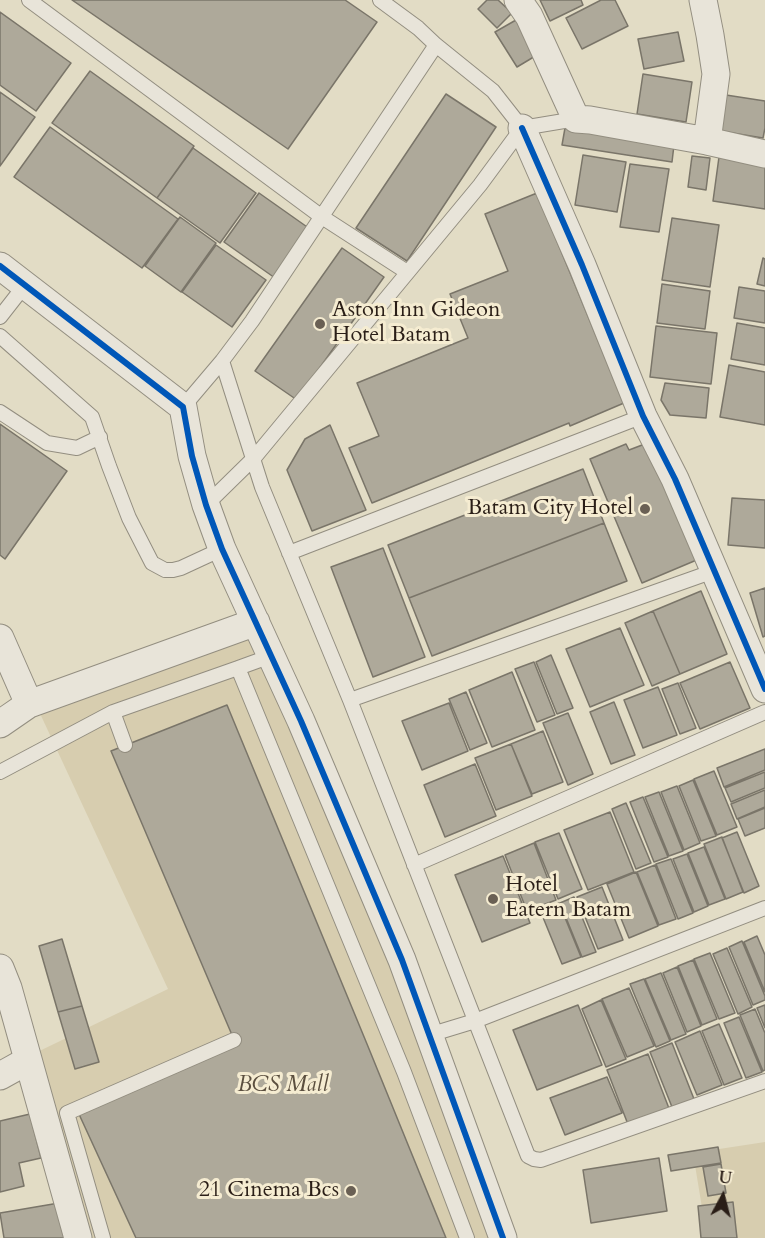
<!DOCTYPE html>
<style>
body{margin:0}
#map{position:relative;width:765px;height:1238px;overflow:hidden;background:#e2dcc5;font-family:Cardo,serif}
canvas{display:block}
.north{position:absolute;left:693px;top:1166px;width:60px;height:60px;-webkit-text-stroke:4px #f5ecd1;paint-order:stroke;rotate:7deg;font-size:16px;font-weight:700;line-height:24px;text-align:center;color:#2a1e17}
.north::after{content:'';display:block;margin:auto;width:21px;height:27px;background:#2a1e17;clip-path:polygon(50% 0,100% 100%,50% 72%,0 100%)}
</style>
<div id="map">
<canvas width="765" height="1238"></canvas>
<div class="north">U</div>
</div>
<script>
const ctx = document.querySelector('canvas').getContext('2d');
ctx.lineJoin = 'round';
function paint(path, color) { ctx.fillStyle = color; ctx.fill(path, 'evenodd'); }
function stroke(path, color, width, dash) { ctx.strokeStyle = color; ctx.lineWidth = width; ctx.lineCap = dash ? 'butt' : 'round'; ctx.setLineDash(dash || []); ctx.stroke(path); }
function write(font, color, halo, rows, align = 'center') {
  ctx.font = font + ' Cardo,serif'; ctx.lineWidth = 6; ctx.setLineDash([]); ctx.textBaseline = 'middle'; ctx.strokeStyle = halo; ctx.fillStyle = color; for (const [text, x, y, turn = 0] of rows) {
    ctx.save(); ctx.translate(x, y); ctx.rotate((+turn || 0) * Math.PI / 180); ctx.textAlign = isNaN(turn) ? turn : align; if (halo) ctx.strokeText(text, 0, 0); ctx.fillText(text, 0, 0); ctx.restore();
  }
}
const green = new Path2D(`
 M258 629 500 1238H78L29 1056 168 989 37 707Z
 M765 1142V1238H707L693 1153Z`);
const building = new Path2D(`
 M72 0H345L377 22 288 149Z
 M487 0H498L512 13 497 28 478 9Z
 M540 0H581L583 5 550 21Z
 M601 0H615L628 26 582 49 566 18Z
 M0 12 71 63 36 111 0 85Z
 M516 20 537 55 517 67 495 32Z
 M678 32 684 61 644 69 638 39Z
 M90 71 194 146 157 198 52 123Z
 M643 74 692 82 686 122 637 114Z
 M0 92 35 117 0 166Z
 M446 94 496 127 407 261 356 228Z
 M726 95 765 101V128L763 138 720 131Z
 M50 127 178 219 142 268 14 177Z
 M565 128 674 145 672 162 562 145Z
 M193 148 256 193 220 243 157 198Z
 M583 155 626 162 617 212 575 205Z
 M692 156 710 158 706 190 688 187Z
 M719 157 765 164V209L713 201Z
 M630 164 669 169 659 232 620 227Z
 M259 193 310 229 275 278 224 242Z
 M537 193 624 403 570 426 569 423 372 503 349 448 379 436 357 383 468 338 450 294 508 271 485 214Z
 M180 217 216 243 181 292 145 266Z
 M672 218 719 225 710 287 662 280Z
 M216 245 266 280 232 327 182 292Z
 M342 248 384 277 297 400 255 371Z
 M763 258 765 259V286L757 284Z
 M662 284 710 291 705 329 657 323Z
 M739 287 765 291V323L734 318Z
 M737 323 765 328V365L731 359Z
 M656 326 717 333 711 384 650 377Z
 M729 365 765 372V425L720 417Z
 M665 383 709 388 706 418 670 415 661 400Z
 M0 424 67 471 5 559 0 555Z
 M330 425 366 510 312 531 287 470 305 439Z
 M650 442 699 559 642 583 590 459 626 444 629 450Z
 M583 469 604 523 409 598 388 545Z
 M732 498 765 500V548L728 545Z
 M604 523 627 581 432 656 409 598Z
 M383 548 425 657 373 677 331 567Z
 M765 588V636L763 637 750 593Z
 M701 591 727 654 680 674 653 611Z
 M653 611 680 674 652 686 625 623Z
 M620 628 644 685 590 707 566 649Z
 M551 655 573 708 557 714 536 662Z
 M534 662 555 715 537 722 515 669Z
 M730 662 750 708 700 729 680 683Z
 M512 672 535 730 492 747 469 690Z
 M678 683 696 728 680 734 662 689Z
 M658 687 677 735 643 748 624 700Z
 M466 692 487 743 470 750 449 699Z
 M614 702 635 755 611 764 590 712Z
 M449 703 468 751 422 770 402 721Z
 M227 705 367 1044 446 1238H136L78 1112 235 1042 111 751Z
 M568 713 593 774 568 785 543 723Z
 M543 731 563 782 532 794 511 744Z
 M511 744 532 796 496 810 475 758Z
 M765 749V770L724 787 717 768Z
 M475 764 496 816 445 837 424 785Z
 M714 771 737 827 717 835 694 779Z
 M765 772V788L731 802 725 788Z
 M693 780 716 836 701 841 679 786Z
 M677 786 700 843 684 850 661 792Z
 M765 790V807L737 819 731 804Z
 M659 792 683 851 669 856 645 797Z
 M643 797 668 857 654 862 630 802Z
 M626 803 651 863 636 869 612 809Z
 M765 808V828L745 836 738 819Z
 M610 812 634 872 588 890 564 830Z
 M737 832 759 886 744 893 722 838Z
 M559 833 582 889 558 899 535 842Z
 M722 837 743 892 726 899 704 844Z
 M534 843 556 900 527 911 505 855Z
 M704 847 725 899 709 905 688 853Z
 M687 854 708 906 694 912 673 859Z
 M503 856 530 923 482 942 455 875Z
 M671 859 693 913 678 919 656 864Z
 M655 865 676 919 659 925 637 872Z
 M636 872 658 926 629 938 607 884Z
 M602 887 623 940 598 949 577 897Z
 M574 897 596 952 582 957 560 903Z
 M559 903 581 957 562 964 540 910Z
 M757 936 765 955V992L744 942Z
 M62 939 82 1006 58 1012 39 946Z
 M742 941 765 996V1000L753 1005 729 947Z
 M727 948 752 1007 738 1014 713 954Z
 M710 953 735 1013 719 1019 694 959Z
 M693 960 717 1019 702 1025 678 966Z
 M677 967 701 1026 687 1032 663 973Z
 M661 973 686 1034 671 1040 645 979Z
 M644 979 670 1041 656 1047 630 984Z
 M629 988 654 1046 627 1057 602 999Z
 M601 1000 626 1059 606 1067 582 1009Z
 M578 1005 602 1065 537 1090 513 1030Z
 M765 1005V1028L757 1008Z
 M82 1006 99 1062 75 1069 58 1012Z
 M755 1009 765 1033V1070L763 1071 740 1015Z
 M739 1017 762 1072 746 1078 724 1023Z
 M719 1024 742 1078 724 1085 702 1031Z
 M700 1031 722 1085 697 1095 675 1042Z
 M672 1043 694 1099 672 1107 650 1052Z
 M648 1054 670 1111 629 1127 607 1070Z
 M607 1077 622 1113 565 1135 550 1098Z
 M30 1114 41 1158 19 1163 24 1186 0 1192V1121Z
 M718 1147 721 1163 671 1171 668 1155Z
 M659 1158 667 1211 591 1223 583 1170Z
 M721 1164 726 1193 708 1196 703 1167Z
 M733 1202 737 1238H701L698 1206Z
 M59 1203 65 1238H4L0 1213Z`);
const lane = new Path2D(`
 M29 0 322 217 407 272
 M380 0 418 28 436 45 493 91 522 128
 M0 317 25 285
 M0 336 92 417 109 466 129 518 152 563 165 570H173L181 568 222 549
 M222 361 262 487 350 700 528 1156 534 1159 541 1160 765 1081
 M183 407 222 361 252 321 436 45
 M0 412 47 443 77 448 100 437
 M206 505 254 458 480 185 522 128 576 119
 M289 553 643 416
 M238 668 271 656
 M350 700 714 571
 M125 745 113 712 238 668 404 1072 467 1238
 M0 772 113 712
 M414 865 765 712
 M429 1035 475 1021 765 908
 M103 1238 67 1113 234 1040`);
const street = new Path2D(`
 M518 0 529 16 576 119 590 120 707 141 765 154
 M703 0 710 35 716 74 707 141
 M522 128 582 265 643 416 675 479 765 689
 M0 266 183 407 192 456 206 505 222 549 301 721 402 960 503 1238
 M0 638 29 704
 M0 724 29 704 256 622
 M0 968 8 988 78 1238
 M0 1076 27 1061`);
const cycleway = new Path2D(`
 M522 128 582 265 643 416 675 479 765 689
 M0 266 183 407 192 456 206 505 222 549 301 721 402 960 503 1238`);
const markers = [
 [320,324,6,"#6a6054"],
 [645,509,6,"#6a6054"],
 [493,899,6,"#6a6054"],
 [351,1191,6,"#6a6054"]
];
const poiNames = [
 ["Aston Inn Gideon",332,311],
 ["Hotel Batam",332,336],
 ["Batam City Hotel",633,509,"right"],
 ["Hotel",505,886],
 ["Eatern Batam",505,911],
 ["21 Cinema Bcs",339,1191,"right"]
];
const parkNames = [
 ["BCS Mall",283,1086]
];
paint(green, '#d7cdaf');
paint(building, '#aea99a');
stroke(building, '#7a7569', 1.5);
stroke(lane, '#938e80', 16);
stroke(street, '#938e80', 29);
stroke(lane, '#e8e4d9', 14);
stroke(street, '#e8e4d9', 27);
stroke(cycleway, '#0057b8', 6);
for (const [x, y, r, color] of markers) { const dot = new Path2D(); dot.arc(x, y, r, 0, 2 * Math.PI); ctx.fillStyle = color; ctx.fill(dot); stroke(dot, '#f5ecd1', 2); }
write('22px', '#2a1e17', '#f5ecd1', poiNames, 'left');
write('italic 22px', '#5b4f3f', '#f5ecd1', parkNames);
</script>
